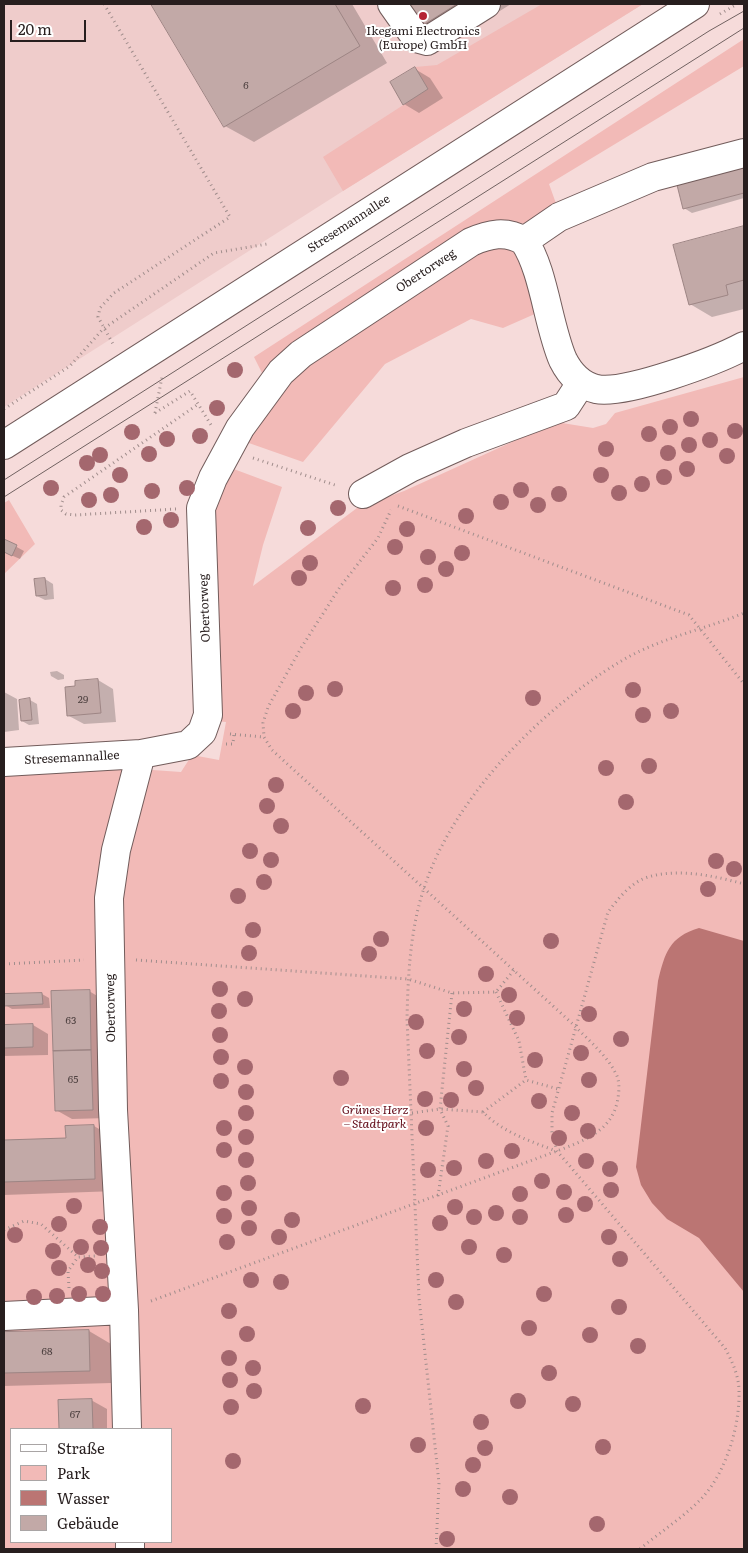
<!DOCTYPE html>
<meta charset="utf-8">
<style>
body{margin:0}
#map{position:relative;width:748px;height:1553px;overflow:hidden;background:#f6dbda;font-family:Literata,serif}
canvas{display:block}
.frame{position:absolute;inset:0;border:5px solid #271e1e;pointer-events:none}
.legend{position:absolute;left:10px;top:1428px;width:162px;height:115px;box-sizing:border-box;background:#fff;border:1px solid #a9a5a5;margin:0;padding:6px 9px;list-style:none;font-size:15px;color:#271e1e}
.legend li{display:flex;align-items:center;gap:10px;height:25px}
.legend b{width:25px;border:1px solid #a9a5a5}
.scale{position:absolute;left:10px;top:20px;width:76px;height:22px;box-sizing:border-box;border:2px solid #271e1e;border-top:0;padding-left:6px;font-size:15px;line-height:18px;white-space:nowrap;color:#271e1e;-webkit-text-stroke:4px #fff;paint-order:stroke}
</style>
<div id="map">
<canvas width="748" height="1553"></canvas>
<div class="frame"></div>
<ul class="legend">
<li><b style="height:6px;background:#fff"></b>Straße</li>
<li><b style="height:14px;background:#f2bab7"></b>Park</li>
<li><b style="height:14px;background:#bb7573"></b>Wasser</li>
<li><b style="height:14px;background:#c2a9a7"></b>Gebäude</li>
</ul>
<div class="scale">20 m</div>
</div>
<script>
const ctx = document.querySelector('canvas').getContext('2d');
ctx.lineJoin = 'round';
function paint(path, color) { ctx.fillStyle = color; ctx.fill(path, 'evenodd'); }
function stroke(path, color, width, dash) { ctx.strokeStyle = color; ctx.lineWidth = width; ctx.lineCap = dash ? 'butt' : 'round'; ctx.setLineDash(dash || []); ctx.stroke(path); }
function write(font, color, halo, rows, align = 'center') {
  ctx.font = font + ' Literata,serif'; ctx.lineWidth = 4; ctx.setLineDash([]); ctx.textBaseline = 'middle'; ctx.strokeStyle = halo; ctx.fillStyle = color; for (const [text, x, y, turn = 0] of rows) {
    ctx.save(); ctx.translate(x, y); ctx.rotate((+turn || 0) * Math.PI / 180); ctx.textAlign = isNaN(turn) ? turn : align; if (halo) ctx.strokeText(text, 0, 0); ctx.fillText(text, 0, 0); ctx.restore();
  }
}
const built = new Path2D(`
 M4 4H643L343 191 4 407Z`);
const green = new Path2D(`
 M542 4H643L343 191 323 157 428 89 415 67 437 65Z
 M744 39V66L549 184 558 209 530 223 510 224 429 261 262 373 254 357Z
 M513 240 537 313 503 328 471 319 385 364 303 462 246 442 307 359 468 251Z
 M744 377V1549H4V773L110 767 181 772 192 755 219 760 226 722 216 721 207 532 222 486 231 468 282 487 263 545 253 586 357 508 404 491 556 422 593 428 606 424 615 413ZM11 1429H171V1542H11Z
 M9 500 35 544 4 574V503Z`);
const water = new Path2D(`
 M699 928 744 941V1292L699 1238 667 1219 652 1203 641 1185 636 1167 658 981C665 953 669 937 699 928Z`);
const shadow = new Path2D(`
 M153 4H352L387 63 254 142 225 126Z
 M403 4H511L447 44 418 28Z
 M415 69 430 78 443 98 419 113 404 104Z
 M744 168V198L692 213 684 208 678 186Z
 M744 227V309L712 317 690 304 674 246Z
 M4 540 24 551 20 559 4 552Z
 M45 579 53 584 54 599 45 600 37 596 35 580Z
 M57 671 64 675V679L58 680 51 676 50 672Z
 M98 680 113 689 116 722 84 724 69 716 76 682Z
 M4 692 17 699 19 730 4 732Z
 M30 700 37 704 39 724 29 725 22 721Z
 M89 991 104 1000 108 1118 72 1119 56 1110Z
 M42 994 49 998 50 1008 12 1009 5 1005Z
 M33 1025 48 1034V1055L4 1056V1026Z
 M94 1126 116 1139 117 1191 4 1195V1141L67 1139Z
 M89 1331 111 1344 112 1383 4 1386V1333Z
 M91 1400 107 1409V1429H60L59 1401Z`);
const building = new Path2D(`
 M151 4H335L360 46 224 127Z
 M402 4H457L417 29Z
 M415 67 428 89 403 105 390 82Z
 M744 167V193L683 209 677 185Z
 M744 226V280L726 285 728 295 689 305 673 245Z
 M4 539 17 545 12 556 4 552Z
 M45 578 47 595 36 596 34 579Z
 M98 679 101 713 67 716 65 687 75 686V681Z
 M30 698 32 720 21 721 19 700Z
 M90 990 91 1050 53 1051 51 991Z
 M42 993 43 1004 4 1006V994Z
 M33 1024V1047L4 1048V1025Z
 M91 1050 93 1110 55 1111 53 1051Z
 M94 1125 95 1179 4 1182V1140L66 1138 65 1126Z
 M89 1330 90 1371 4 1373V1332Z
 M92 1399 93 1429H59L58 1400Z`);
const path = new Path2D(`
 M104 4 230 217 114 293 100 308 98 317 113 344
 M720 14 737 4
 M4 409 70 366 103 329 214 253 267 244
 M155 413 190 391 211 425
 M155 413 162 377
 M253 458 338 486
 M398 506 689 615 744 684
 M176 509 75 515 66 514 61 510V505L64 497 197 405
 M230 734 264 737
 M226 744H233L234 734
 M136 960 408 979 452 993 496 992 514 970
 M4 964 84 960
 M496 992 519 1041 526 1080
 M483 1112 526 1080 558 1089
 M412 1113 440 1109 483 1112C502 1132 530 1141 556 1151
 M438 1196 448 1126 440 1109 452 993
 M4 1230 24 1221 41 1224 78 1257
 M69 1288 68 1271 78 1257 96 1256
 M151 1301 557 1151C583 1141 610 1132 617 1103 619 1094 620 1084 617 1076 608 1056 589 1041 575 1026L272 750 264 737 263 723 268 707 301 648 340 587 378 538 391 510
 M436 1549 439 1483 419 1298 407 1019C408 976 410 930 424 888 453 799 539 711 618 663 656 639 703 630 744 613
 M640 1549C660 1532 684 1517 702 1498 726 1472 740 1426 739 1391 739 1376 732 1361 725 1348L557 1151 552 1132V1113L608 912C618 899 631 882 648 877 679 868 715 876 744 884`);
const minor = new Path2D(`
 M392 4 416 38 427 41 486 4
 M524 241 559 217 653 177 744 153
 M4 445 695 4
 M363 494 410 468 466 443 566 406 581 383
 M4 762 141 754 188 745 202 732 208 715 201 508 213 478 240 428 281 372 301 354 471 242C489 234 506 230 524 241 544 270 548 326 563 360 570 374 580 385 596 389 625 395 716 361 744 346
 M4 1316 124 1310
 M127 1429 124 1310 113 1110 109 898 116 850 141 754
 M130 1542V1549`);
const tram = new Path2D(`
 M4 480 709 31 744 11
 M4 497 744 28`);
const trees = [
 [235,370],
 [217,408],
 [691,419],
 [670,427],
 [735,431],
 [132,432],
 [649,434],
 [200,436],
 [167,439],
 [710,440],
 [689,445],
 [606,449],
 [668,453],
 [149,454],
 [100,455],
 [727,456],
 [87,463],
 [687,469],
 [120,475],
 [601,475],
 [664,477],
 [642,484],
 [51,488],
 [187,488],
 [521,490],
 [152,491],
 [619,493],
 [559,494],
 [111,495],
 [89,500],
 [501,502],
 [538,505],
 [338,508],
 [466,516],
 [171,520],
 [144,527],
 [308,528],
 [407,529],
 [395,547],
 [462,553],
 [428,557],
 [310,563],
 [446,569],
 [299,578],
 [425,585],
 [393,588],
 [335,689],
 [633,690],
 [306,693],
 [533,698],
 [293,711],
 [671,711],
 [643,715],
 [649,766],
 [606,768],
 [276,785],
 [626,802],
 [267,806],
 [281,826],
 [250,851],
 [271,860],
 [716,861],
 [734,869],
 [264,882],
 [708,889],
 [238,896],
 [253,930],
 [381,939],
 [551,941],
 [249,953],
 [369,954],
 [486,974],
 [220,989],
 [509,995],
 [245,999],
 [464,1009],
 [219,1011],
 [589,1014],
 [517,1018],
 [416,1022],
 [220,1035],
 [459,1037],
 [621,1039],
 [427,1051],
 [581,1053],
 [221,1057],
 [535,1060],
 [245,1067],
 [464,1069],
 [341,1078],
 [589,1080],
 [221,1081],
 [476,1088],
 [246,1092],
 [425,1099],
 [451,1100],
 [539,1101],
 [246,1113],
 [572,1113],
 [224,1128],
 [426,1128],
 [588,1131],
 [246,1137],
 [559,1138],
 [224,1150],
 [512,1151],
 [246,1160],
 [486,1161],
 [586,1161],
 [454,1168],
 [610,1169],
 [428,1170],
 [542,1181],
 [248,1183],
 [611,1190],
 [564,1192],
 [224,1193],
 [520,1194],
 [585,1204],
 [74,1206],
 [455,1207],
 [249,1208],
 [496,1213],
 [566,1215],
 [224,1216],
 [474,1217],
 [520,1217],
 [292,1220],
 [440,1223],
 [59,1224],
 [100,1227],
 [249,1228],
 [15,1235],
 [279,1237],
 [609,1237],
 [227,1242],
 [81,1247],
 [469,1247],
 [101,1248],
 [53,1251],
 [504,1255],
 [620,1259],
 [88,1265],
 [59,1268],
 [102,1271],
 [251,1280],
 [436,1280],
 [281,1282],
 [79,1294],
 [103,1294],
 [544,1294],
 [57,1296],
 [34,1297],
 [456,1302],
 [619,1307],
 [229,1311],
 [529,1328],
 [247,1334],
 [590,1335],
 [638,1346],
 [229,1358],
 [253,1368],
 [549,1373],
 [230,1380],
 [254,1391],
 [518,1401],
 [573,1404],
 [363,1406],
 [231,1407],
 [481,1422],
 [418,1445],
 [603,1447],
 [485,1448],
 [233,1461],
 [473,1465],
 [463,1489],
 [510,1497],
 [597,1524],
 [447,1539]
];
const markers = [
 [423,16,5,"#b52333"]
];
const numberNames = [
 ["6",246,86],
 ["29",83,700],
 ["63",71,1021],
 ["65",73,1080],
 ["68",47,1352],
 ["67",75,1415]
];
const poiNames = [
 ["Ikegami Electronics",423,31],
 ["(Europe) GmbH",423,45]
];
const streetNames = [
 ["Stresemannallee",349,224,-33],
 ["Obertorweg",426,271,-33],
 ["Obertorweg",205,608,-92],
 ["Stresemannallee",72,758,-3],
 ["Obertorweg",111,1008,-91]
];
const parkNames = [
 ["Grünes Herz",375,1110],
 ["– Stadtpark",375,1124]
];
paint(built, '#efcccb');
paint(green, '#f2bab7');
paint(water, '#bb7573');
paint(shadow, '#0003');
paint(building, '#c2a9a7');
stroke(building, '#9d8584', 1);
stroke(minor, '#725c5b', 30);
stroke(path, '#a08d8c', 3, [1, 4]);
stroke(minor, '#fff', 28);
stroke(tram, '#706160', 1);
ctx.fillStyle = '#a4676e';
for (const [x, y] of trees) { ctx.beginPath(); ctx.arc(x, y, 8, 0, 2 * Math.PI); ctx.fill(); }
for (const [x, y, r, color] of markers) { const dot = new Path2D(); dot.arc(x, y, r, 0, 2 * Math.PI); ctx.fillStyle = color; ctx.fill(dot); stroke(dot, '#fff', 2); }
write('10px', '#4e4140', null, numberNames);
write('12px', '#271e1e', '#fff', poiNames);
write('12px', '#271e1e', '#fff', streetNames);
write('italic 12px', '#610815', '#fff', parkNames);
</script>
